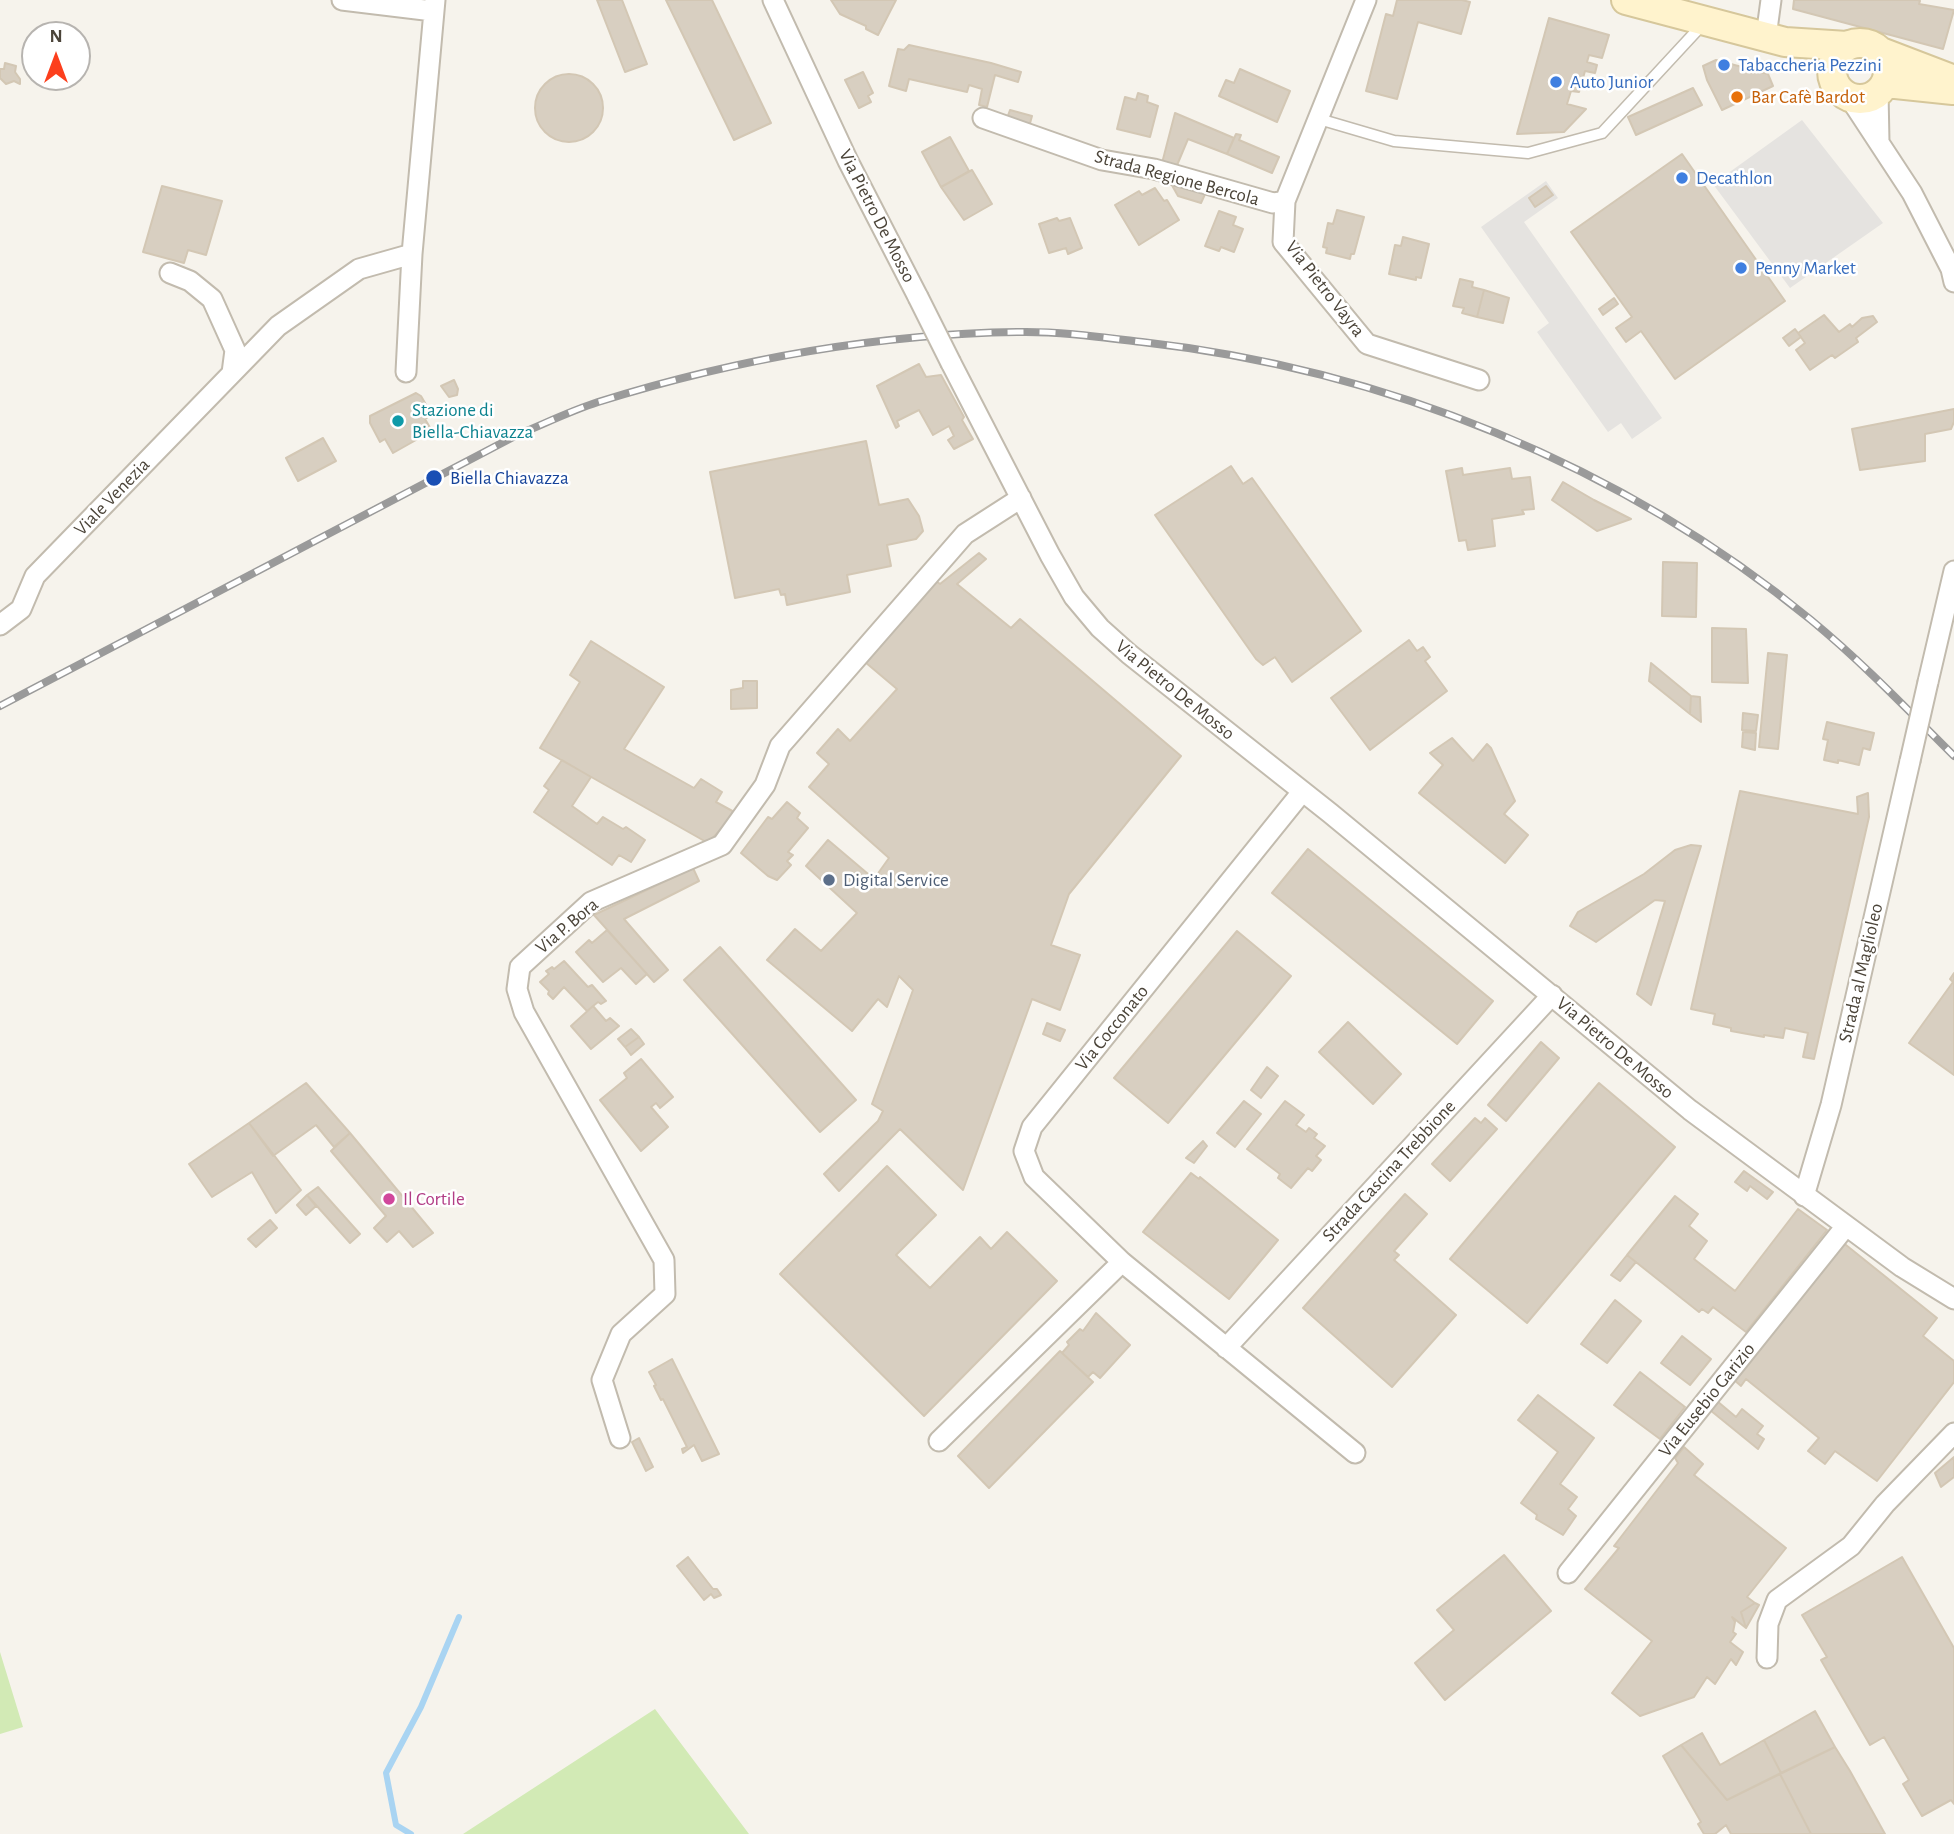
<!DOCTYPE html>
<meta charset="utf-8">
<style>
body{margin:0}
#map{position:relative;width:1954px;height:1834px;overflow:hidden;background:#f6f3ec;font-family:"Alegreya Sans",sans-serif}
canvas{display:block}
.north{position:absolute;left:21px;top:21px;width:70px;height:70px;box-sizing:border-box;background:#fff;border:2px solid #b7b4b0;border-radius:50%;rotate:0deg;font-size:19px;font-weight:700;line-height:28px;text-align:center;color:#4b4439}
.north::after{content:'';display:block;margin:auto;width:24px;height:32px;background:#fc3f1d;clip-path:polygon(50% 0,100% 100%,50% 72%,0 100%)}
</style>
<div id="map">
<canvas width="1954" height="1834"></canvas>
<div class="north">N</div>
</div>
<script>
const ctx = document.querySelector('canvas').getContext('2d');
ctx.lineJoin = 'round';
function paint(path, color) { ctx.fillStyle = color; ctx.fill(path, 'evenodd'); }
function stroke(path, color, width, dash) { ctx.strokeStyle = color; ctx.lineWidth = width; ctx.lineCap = dash ? 'butt' : 'round'; ctx.setLineDash(dash || []); ctx.stroke(path); }
function write(font, color, halo, rows, align = 'center') {
  ctx.font = font + ' "Alegreya Sans",sans-serif'; ctx.lineWidth = 5; ctx.setLineDash([]); ctx.textBaseline = 'middle'; ctx.strokeStyle = halo; ctx.fillStyle = color; for (const [text, x, y, turn = 0] of rows) {
    ctx.save(); ctx.translate(x, y); ctx.rotate((+turn || 0) * Math.PI / 180); ctx.textAlign = isNaN(turn) ? turn : align; if (halo) ctx.strokeText(text, 0, 0); ctx.fillText(text, 0, 0); ctx.restore();
  }
}
const green = new Path2D(`
 M0 1652 23 1727 0 1734Z
 M655 1709 749 1834H463Z`);
const parking = new Path2D(`
 M1802 120 1883 223 1790 288 1713 184Z
 M1546 181 1558 198 1524 222 1662 418 1632 439 1621 423 1608 432 1537 332 1549 323 1481 227Z`);
const stream = new Path2D(`
 M411 1834 396 1825 386 1773 421 1707 459 1617`);
const building = new Path2D(`
 M597 0H622L647 64 625 72Z
 M666 0H712L771 123 734 140Z
 M831 0H896L878 35 866 29V26L840 14Z
 M1397 0H1462L1470 2 1461 34 1418 22 1397 99 1366 91 1386 14 1393 16Z
 M1794 0H1918L1920 1 1919 4 1954 10 1943 49 1793 9Z
 M1549 18 1609 35 1602 58 1589 55 1587 62 1597 65 1595 73 1585 71 1579 92 1571 91 1567 104 1586 109 1564 132 1517 134Z
 M909 45 991 63 1021 72 1018 82 995 75 987 107 979 105 982 89 969 85 967 92 909 79 906 91 889 86 898 49 904 50Z
 M1716 60 1768 74 1773 86 1722 110 1707 80 1703 66Z
 M5 63 16 66 15 72 20 79V84L14 81 6 84 0 78V69H4Z
 M1240 69 1290 91 1277 122 1219 96 1226 80 1234 83Z
 M863 72 873 93 868 96 871 102 859 108 845 80Z
 M535 108a34 34 0 1 1 68 0a34 34 0 1 1-68 0Z
 M1693 88 1702 105 1636 135 1628 117Z
 M1138 93 1148 96 1147 102 1158 106 1150 137 1117 129 1125 97 1136 100Z
 M1010 110 1032 116 1029 127 1006 121Z
 M1175 113 1234 138 1227 154 1188 139 1175 170 1161 167Z
 M1236 134 1241 135 1239 140 1279 157 1272 173 1227 154Z
 M950 137 969 171 941 187 922 152Z
 M1682 154 1785 301 1675 379 1641 331 1626 342 1616 328 1632 317 1571 232Z
 M972 170 992 204 964 220 941 187Z
 M1169 180 1206 192 1201 203 1178 196Z
 M162 186 222 201 206 255 188 250 184 263 143 252Z
 M1546 186 1553 195 1535 207 1529 198Z
 M1155 188 1164 201 1167 200 1179 220 1139 245 1115 205 1139 191 1142 195Z
 M1337 210 1364 217 1354 254H1351L1350 259 1326 253 1327 248 1323 247 1328 223 1333 224Z
 M1219 211 1236 217 1233 225 1243 229 1234 252 1221 247 1219 251 1205 246Z
 M1057 218 1059 221 1070 218 1082 248 1068 254 1066 248 1049 253 1039 224Z
 M1403 237 1429 244 1421 278 1416 277V280L1389 274 1395 245 1401 246Z
 M1460 279 1473 282 1472 287 1484 290 1477 317 1462 313 1464 308 1453 306Z
 M1484 290 1509 298 1503 323 1477 317Z
 M1614 298 1618 304 1603 315 1599 309Z
 M1824 315 1839 332 1850 324 1852 327 1862 318 1873 316 1877 322 1856 338 1858 342 1835 358 1832 355 1810 370 1796 350 1805 343 1798 333Z
 M1795 329 1801 337 1789 346 1783 338Z
 M919 364 926 377 941 375 964 417 962 420 973 439 954 449 948 440 954 436 949 426 933 435 919 410 897 421 899 426 896 428 877 386Z
 M454 380 458 389 457 395 449 397 441 386Z
 M416 393 421 396 432 415 425 419 432 431 393 453 385 439 380 442 370 423V416Z
 M1954 409V422L1951 429 1925 434V461L1860 470 1852 429Z
 M323 438 336 461 298 481 286 458Z
 M866 441 879 505 908 499 919 516 923 531 916 539 887 545 891 566 847 575 850 592 787 605 785 594 781 595 779 589 735 598 710 472Z
 M1231 466 1243 484 1252 478 1361 631 1292 682 1275 657 1263 665 1256 659 1155 515Z
 M1462 468 1463 475 1510 468 1512 479 1530 477 1534 509 1522 510 1524 514 1492 519 1495 546 1468 550 1466 540 1459 541 1446 471Z
 M1563 482 1594 500 1631 519 1597 531 1552 500Z
 M979 553 986 559 957 584 1011 628 1020 619 1181 756 1069 894 1051 945 1080 955 1060 1010 1032 999 963 1190 900 1129 839 1191 824 1174 878 1121 883 1111 872 1104 913 990 899 976 887 1007 878 999 852 1031 767 960 795 929 821 951 857 913 806 866 828 840 874 879 889 858 809 787 829 764 817 753 838 729 850 741 897 689 865 662 936 581 940 584Z
 M1663 562 1697 563 1696 617 1662 616Z
 M1712 628 1746 629 1748 683 1712 682Z
 M1409 640 1417 651 1423 647 1430 657 1425 661 1447 691 1370 750 1331 698Z
 M591 641 664 687 624 749 694 788 701 779 722 792 716 802 736 813 708 843 540 748 580 682 570 675Z
 M1768 653 1787 655 1778 749 1759 747Z
 M1651 663 1691 696 1690 714 1649 681Z
 M743 681H757V708L731 709V690L743 688Z
 M1691 696 1700 697 1701 722 1690 714Z
 M1743 713 1758 715 1756 731 1742 730Z
 M1827 722 1874 733 1870 750 1863 748 1859 765 1838 760V763L1824 760 1828 740 1823 739Z
 M1743 732 1756 733 1755 750 1742 747Z
 M1452 738 1473 761 1487 744 1491 748 1515 801 1504 814 1528 835 1505 863 1419 793 1443 765 1430 753Z
 M562 760 591 777 572 806 597 824 603 817 623 829 626 827 645 840 631 862 619 855 612 865 534 812 549 790 544 786Z
 M1740 791 1858 814 1857 797 1868 793 1869 817 1814 1059 1803 1057 1808 1033 1785 1028 1783 1038 1764 1035V1037L1731 1031V1028L1713 1024 1715 1014 1691 1009Z
 M787 802 800 813 797 818 808 828 788 852 793 855 787 861 791 865 777 880 768 876 741 853 768 817 772 819Z
 M1691 845 1701 846 1651 1005 1637 994 1665 901 1655 900 1596 942 1570 926 1578 912 1644 874 1675 850Z
 M1308 849 1493 1001 1457 1044 1272 893Z
 M693 868 699 881 624 919 668 970 654 982 594 915Z
 M607 930 647 974 636 984 621 968 603 982 576 952 589 940 592 943Z
 M1237 931 1291 976 1168 1123 1114 1078Z
 M720 947 856 1100 820 1132 684 980Z
 M564 961 588 987 592 985 606 1001 601 1004 598 1002 587 1011 564 987 553 999 548 994 549 991 540 982 549 974 546 971 552 967 554 969Z
 M1954 973V1075L1909 1043 1953 982 1950 979Z
 M593 1006 606 1021 610 1018 619 1026 591 1049 571 1026Z
 M1348 1022 1401 1074 1373 1104 1319 1052Z
 M1047 1023 1065 1030 1060 1041 1043 1034Z
 M631 1029 639 1037 625 1047 618 1039Z
 M639 1037 644 1044 631 1055 625 1047Z
 M1541 1042 1559 1058 1506 1121 1488 1105Z
 M641 1059 673 1097 660 1108 656 1103 651 1107 668 1127 641 1151 600 1100 627 1078 624 1073Z
 M1267 1067 1278 1076 1261 1098 1251 1090Z
 M306 1083 350 1133 334 1147 316 1125 273 1156 249 1123Z
 M1599 1083 1675 1147 1527 1323 1450 1259Z
 M1244 1101 1261 1114 1235 1147 1217 1133Z
 M1285 1101 1304 1115 1296 1125 1306 1132 1309 1128 1317 1134 1314 1138 1325 1146 1316 1156 1321 1160 1312 1171 1308 1168 1291 1188 1278 1178 1280 1174 1247 1149Z
 M1475 1118 1481 1123 1485 1118 1497 1129 1450 1181 1432 1164Z
 M249 1123 301 1190 276 1213 252 1172 212 1197 189 1164Z
 M350 1133 433 1233 413 1247 399 1231 387 1242 374 1228 386 1216 331 1151Z
 M1203 1141 1207 1146 1194 1163 1186 1158Z
 M887 1166 936 1215 896 1255 930 1288 980 1237 991 1249 1007 1232 1057 1281 924 1416 780 1274Z
 M1744 1171 1773 1192 1767 1199 1750 1186 1747 1191 1735 1182Z
 M1191 1173 1199 1179 1200 1177 1278 1240 1229 1299 1143 1232Z
 M318 1187 360 1234 350 1243 307 1195Z
 M1405 1194 1427 1214 1394 1251 1399 1255 1394 1260 1456 1315 1392 1387 1303 1308Z
 M307 1195 316 1206 306 1215 297 1205Z
 M1675 1196 1698 1214 1689 1226 1707 1241 1694 1259 1735 1291 1798 1209 1827 1230 1746 1332 1713 1307 1708 1313 1702 1309 1699 1312 1627 1255Z
 M270 1220 277 1228 256 1247 248 1239Z
 M1841 1241 1937 1318 1923 1336 1954 1361V1382L1877 1481 1835 1451 1825 1464 1808 1451 1819 1438 1746 1379 1741 1386 1733 1379Z
 M1627 1255 1636 1262 1620 1281 1611 1275Z
 M1615 1300 1641 1321 1607 1363 1581 1344Z
 M1096 1313 1130 1345 1100 1378 1093 1372 1088 1377 1062 1353 1069 1345 1067 1342 1080 1329 1083 1331Z
 M1682 1336 1711 1359 1690 1385 1661 1363Z
 M1060 1351 1093 1382 989 1488 958 1456Z
 M672 1359 719 1454 702 1461 694 1445 683 1453 682 1449 687 1447 663 1399 661 1400 654 1386 656 1385 649 1372Z
 M1640 1372 1685 1407 1660 1439 1614 1405Z
 M1538 1395 1594 1438 1560 1484 1577 1497 1568 1509 1576 1516 1563 1535 1536 1519 1537 1515 1521 1503 1558 1452 1518 1420Z
 M1717 1401 1736 1417 1742 1409 1763 1426 1757 1434 1764 1439 1758 1449 1710 1410Z
 M639 1438 653 1467 646 1471 632 1442Z
 M1684 1447 1703 1464 1694 1475 1786 1548 1747 1597 1755 1603 1741 1612 1746 1628 1732 1617 1735 1622 1733 1632 1736 1634 1730 1642 1743 1652 1736 1665 1731 1659 1715 1684 1707 1677 1694 1697 1640 1716 1612 1693 1652 1641 1585 1589 1619 1548 1614 1546 1678 1463 1675 1458Z
 M1954 1457V1477L1941 1487 1935 1473Z
 M1504 1555 1551 1611 1445 1700 1415 1663 1454 1630 1437 1610Z
 M688 1557 713 1589H717L721 1595 714 1598 711 1594 704 1600 677 1566Z
 M1902 1557 1954 1648V1804L1951 1800 1922 1816 1903 1784 1909 1780 1884 1737 1870 1745 1821 1660 1827 1657 1802 1615Z
 M1755 1603 1759 1605 1746 1628 1741 1612Z
 M1815 1711 1835 1747 1781 1773 1764 1740Z
 M1702 1733 1720 1765 1764 1740 1781 1773 1727 1800 1681 1745Z
 M1681 1745 1727 1800 1780 1774 1811 1834H1731L1726 1825 1715 1834H1704L1698 1824 1701 1822 1663 1756Z
 M1835 1747 1850 1771 1885 1834H1811L1780 1774Z`);
const service = new Path2D(`
 M1319 119 1394 141 1528 153 1602 133 1702 25`);
const minor = new Path2D(`
 M342 0 433 11
 M773 0 848 161 918 297
 M1766 37 1771 0
 M1878 92 1879 142
 M1849 97 1912 193 1951 269 1954 282
 M983 118 1102 160 1154 169 1273 203 1285 201 1366 0
 M1285 201 1283 242 1367 344 1479 380
 M170 273 190 281 212 299 235 350 232 373
 M951 363 1050 555 1074 597 1100 628 1129 654 1330 813 1690 1110 1902 1267 1954 1299
 M406 372 412 254 435 0
 M0 625 21 609 35 576 278 326 359 269 412 254
 M1928 682 1954 571
 M1302 792 1032 1127 1024 1151 1034 1177 1122 1262 1355 1453
 M1804 1196 1831 1105 1910 761
 M1226 1348 1552 995
 M620 1438 602 1380 621 1334 665 1294 664 1260 524 1012 517 989 520 967 591 902 722 845 765 785 780 746 965 534 1021 498
 M939 1441 1122 1262
 M1568 1573 1846 1226
 M1767 1658 1768 1624 1777 1600 1851 1546 1885 1504 1954 1433`);
const secondary = new Path2D(`
 M1626 0 1785 42 1847 46
 M1832 71a28 28 0 1 1 56 0a28 28 0 1 1-56 0Z
 M1881 52 1954 80
 M1886 83 1953 90`);
const rail = new Path2D(`
 M0 706 517 435C544 424 570 411 598 402 733 360 875 334 1017 332 1058 331 1101 337 1142 342 1384 369 1622 465 1811 620 1862 662 1907 709 1954 756`);
const minorBridge = new Path2D(`
 M918 297 951 363
 M1910 761 1928 682`);
const markers = [
 [1724,65,7,"#3f7fe0"],
 [1556,82,7,"#3f7fe0"],
 [1737,97,7,"#e8710a"],
 [1682,178,7,"#3f7fe0"],
 [1741,268,7,"#3f7fe0"],
 [398,421,7,"#0f9aa8"],
 [434,478,9,"#1a4fb4"],
 [829,880,7,"#5c6f8a"],
 [389,1199,7,"#d1479c"]
];
const shopNames = [
 ["Tabaccheria Pezzini",1738,65],
 ["Auto Junior",1570,82],
 ["Decathlon",1696,178],
 ["Penny Market",1755,268]
];
const foodNames = [
 ["Bar Cafè Bardot",1751,97]
];
const streetNames = [
 ["Strada Regione Bercola",1177,178,15],
 ["Via Pietro De Mosso",877,216,63],
 ["Via Pietro Vayra",1325,289,52],
 ["Viale Venezia",112,497,-46],
 ["Via Pietro De Mosso",1175,690,39],
 ["Via P. Bora",567,926,-40],
 ["Strada al Maglioleo",1861,973,-77],
 ["Via Cocconato",1112,1028,-51],
 ["Via Pietro De Mosso",1615,1048,40],
 ["Strada Cascina Trebbione",1389,1171,-47],
 ["Via Eusebio Garizio",1707,1400,-51]
];
const cultureNames = [
 ["Stazione di",412,410],
 ["Biella-Chiavazza",412,432]
];
const transitNames = [
 ["Biella Chiavazza",450,478]
];
const serviceNames = [
 ["Digital Service",843,880]
];
const hotelNames = [
 ["Il Cortile",403,1199]
];
paint(green, '#d2eab5');
paint(parking, '#e5e3e0');
stroke(stream, '#a9d4f2', 6);
paint(building, '#d8cfc1');
stroke(building, '#d3c7b4', 2);
stroke(service, '#c2bbae', 13);
stroke(minor, '#c2bbae', 23);
stroke(secondary, '#d6c79b', 32);
stroke(service, '#fff', 10);
stroke(minor, '#fff', 19);
stroke(secondary, '#fff3cd', 28);
stroke(rail, '#9a9a9a', 8);
stroke(rail, '#fff', 5, [16]);
stroke(minorBridge, '#c2bbae', 23, []);
stroke(minorBridge, '#fff', 19);
for (const [x, y, r, color] of markers) { const dot = new Path2D(); dot.arc(x, y, r, 0, 2 * Math.PI); ctx.fillStyle = color; ctx.fill(dot); stroke(dot, '#fff', 2.5); }
write('19px', '#366cbe', '#fff', shopNames, 'left');
write('19px', '#c56008', '#fff', foodNames, 'left');
write('19px', '#4b4439', '#fff', streetNames);
write('19px', '#0d838f', '#fff', cultureNames, 'left');
write('19px', '#164399', '#fff', transitNames, 'left');
write('19px', '#4e5e75', '#fff', serviceNames, 'left');
write('19px', '#b23c85', '#fff', hotelNames, 'left');
</script>
